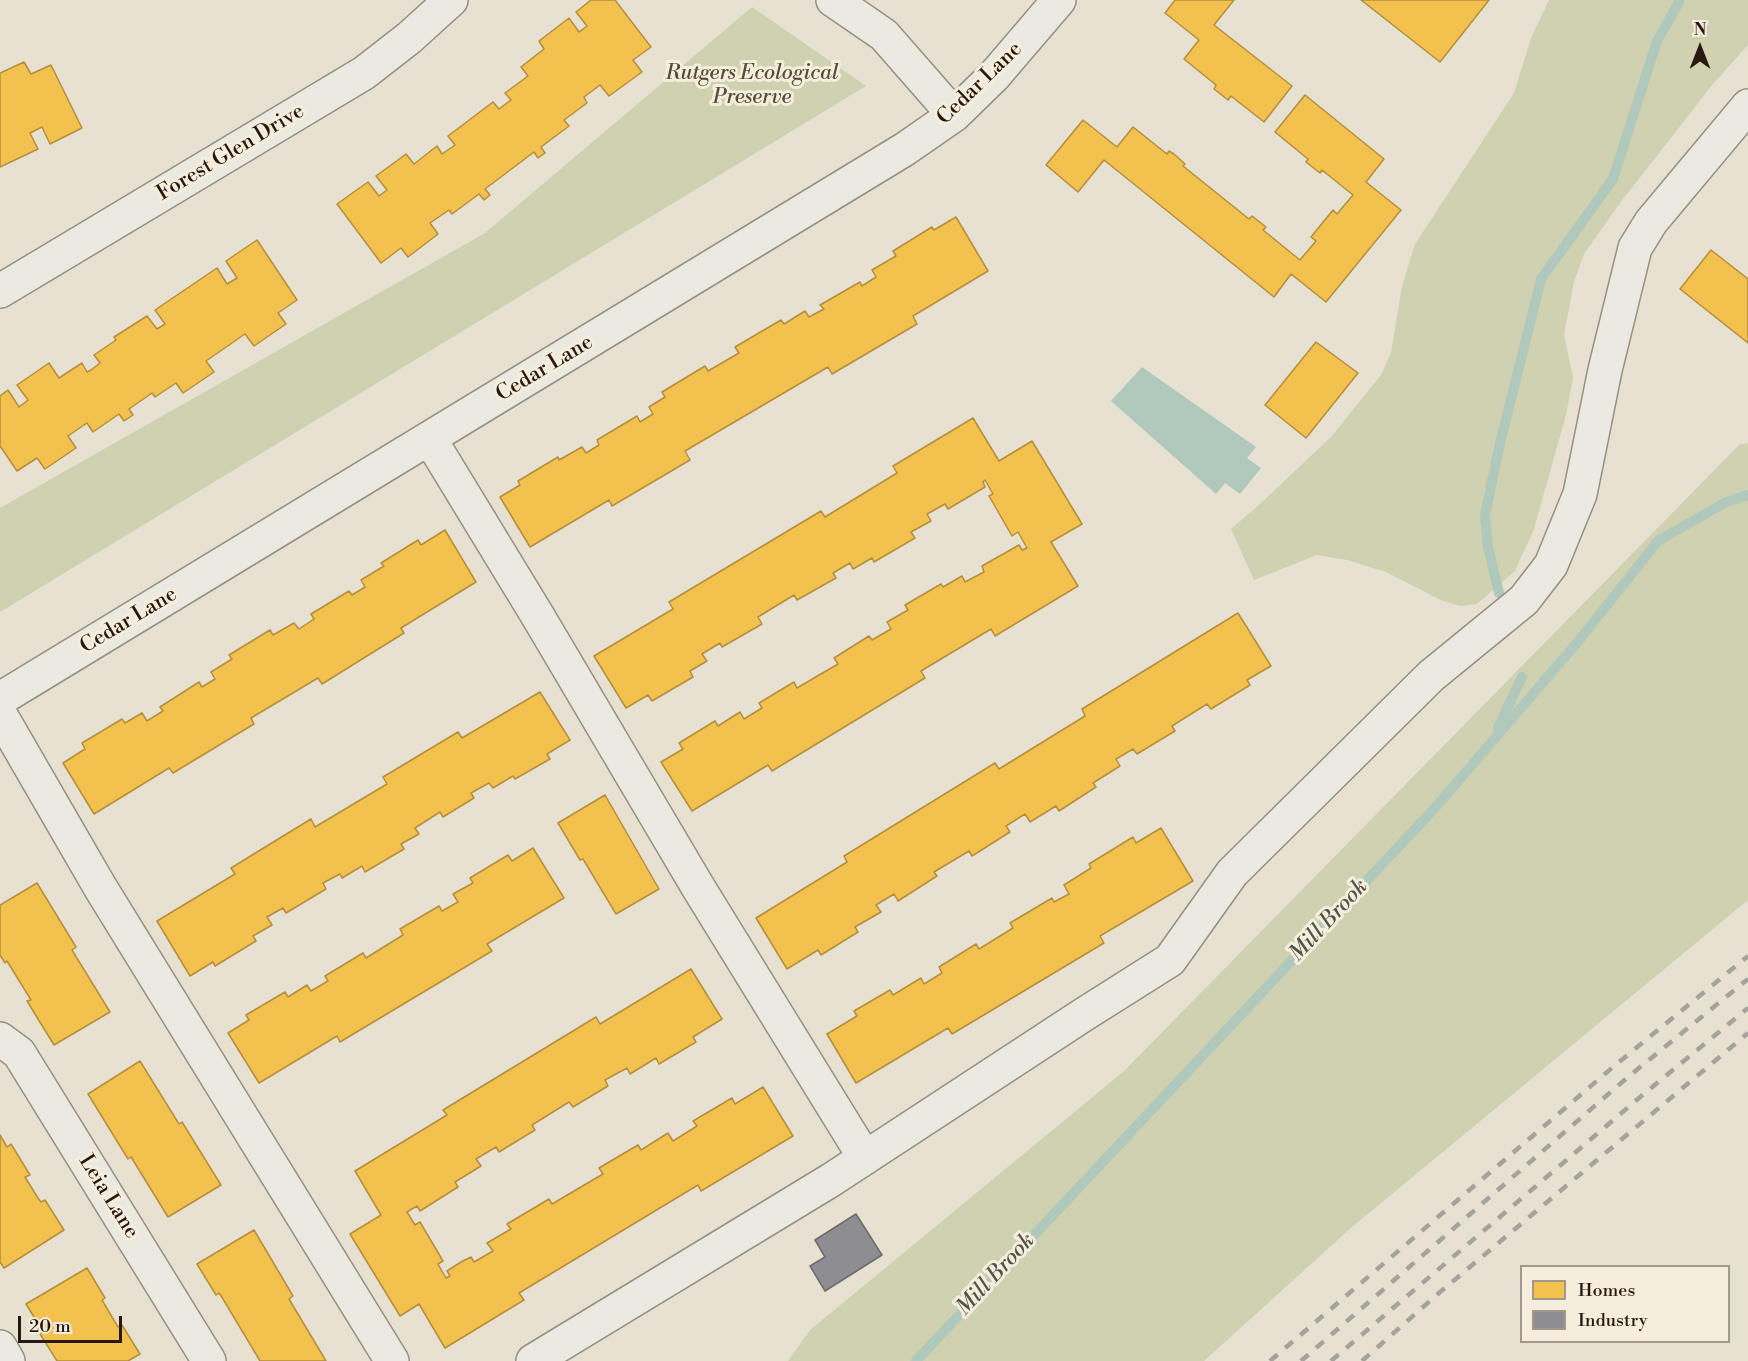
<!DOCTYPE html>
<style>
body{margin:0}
#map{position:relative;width:1748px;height:1361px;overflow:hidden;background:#e7e1d2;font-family:"Libre Bodoni",serif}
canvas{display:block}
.legend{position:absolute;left:1520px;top:1265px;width:210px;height:78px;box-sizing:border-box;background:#f5eedc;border:2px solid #a3988b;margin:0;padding:8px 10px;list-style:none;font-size:18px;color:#291711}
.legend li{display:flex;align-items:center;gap:12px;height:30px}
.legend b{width:30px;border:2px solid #a3988b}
.north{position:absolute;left:1670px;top:18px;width:60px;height:60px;-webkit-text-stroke:4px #f5eedc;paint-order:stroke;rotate:0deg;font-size:16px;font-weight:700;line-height:24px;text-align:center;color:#291711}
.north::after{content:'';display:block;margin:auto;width:21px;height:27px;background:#291711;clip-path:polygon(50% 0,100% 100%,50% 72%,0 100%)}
.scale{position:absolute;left:18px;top:1316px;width:104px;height:27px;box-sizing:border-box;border:3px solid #291711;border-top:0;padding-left:8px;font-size:18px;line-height:21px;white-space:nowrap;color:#291711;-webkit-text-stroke:4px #f5eedc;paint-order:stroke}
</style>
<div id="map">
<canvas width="1748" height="1361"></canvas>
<ul class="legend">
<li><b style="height:16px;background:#f2c14e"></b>Homes</li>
<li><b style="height:16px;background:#8d8d92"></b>Industry</li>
</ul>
<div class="north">N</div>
<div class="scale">20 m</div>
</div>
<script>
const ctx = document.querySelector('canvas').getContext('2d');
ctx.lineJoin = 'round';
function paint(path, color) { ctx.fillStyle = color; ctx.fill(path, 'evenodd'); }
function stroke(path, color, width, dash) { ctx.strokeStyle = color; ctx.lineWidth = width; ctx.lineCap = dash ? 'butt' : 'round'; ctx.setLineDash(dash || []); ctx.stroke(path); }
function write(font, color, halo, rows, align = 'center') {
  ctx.font = font + ' "Libre Bodoni",serif'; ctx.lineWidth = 6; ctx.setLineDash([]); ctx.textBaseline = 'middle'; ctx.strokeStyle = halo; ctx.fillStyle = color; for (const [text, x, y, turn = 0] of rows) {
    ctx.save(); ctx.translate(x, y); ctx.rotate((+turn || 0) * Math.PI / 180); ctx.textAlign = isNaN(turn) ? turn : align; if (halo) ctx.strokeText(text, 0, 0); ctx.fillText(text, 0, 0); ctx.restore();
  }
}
const green = new Path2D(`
 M1549 0H1748V45L1713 84 1620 203 1584 254 1574 282 1564 334 1573 378 1566 415 1534 529 1515 571 1477 604 1461 606 1443 601 1386 572 1347 560 1317 555 1254 580 1231 529 1260 504 1331 437 1381 375 1391 353 1402 286 1415 244 1514 93 1531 38Z
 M752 7 866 86 0 612V508L485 233Z
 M1748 443V900L1352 1227 1204 1361H788L810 1330 1123 1072 1739 445Z`);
const water = new Path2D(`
 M1142 367 1256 447 1247 458 1261 468 1240 494 1225 483 1216 494 1111 401Z`);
const homes = new Path2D(`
 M591 0H615L651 47 633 60 642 72 609 96 600 85 584 97 587 103 564 120 569 126 541 147 545 153 538 158 534 152 485 189 490 195 484 200 479 194 452 214 449 210 430 223 438 234 408 257 401 248 381 263 337 204 368 182 379 196 387 190 376 176 406 154 414 164 437 146 442 154 455 145 448 136 493 102 499 109 511 100 505 93 528 76 521 67 544 49 539 41 569 18 579 32 587 26 576 12Z
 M1175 0H1234L1214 25 1292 86 1264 122 1231 96 1228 100 1214 89 1216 85 1184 59 1199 40 1165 13Z
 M1361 0H1489L1440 62Z
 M24 62 31 74 51 65 82 128 50 144 42 127 30 133 38 149 0 167V73Z
 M1305 95 1384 159 1366 182 1401 210 1326 302 1291 274 1274 297 1104 160 1078 192 1046 165 1083 120 1117 147 1133 127 1167 154 1169 151 1174 154 1185 164 1183 166 1249 219 1252 216 1266 227 1263 230 1300 260 1316 241 1311 237 1333 210 1337 214 1353 195 1322 170 1320 173 1306 162 1308 159 1275 132Z
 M956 217 988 271 913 316 917 324 832 374 828 367 685 451 690 460 612 506 609 500 530 547 500 497 520 485 518 481 558 457 559 460 582 447 586 453 599 445 597 440 637 416 640 422 653 414 649 407 665 397 662 392 705 366 708 371 739 353 735 347 781 320 784 324 805 311 809 317 824 309 820 305 860 282 862 286 876 277 872 270 896 256 893 251 932 227 934 230Z
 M257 240 297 300 278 313 286 324 254 346 245 334 206 361 214 372 183 393 176 383 155 397 152 393 129 409 133 415 124 421 119 414 93 432 87 423 68 436 76 448 45 469 37 458 17 471 0 446V396L8 390 19 407 28 400 17 385 49 363 59 378 82 363 87 372 91 370 100 363 94 355 116 340 114 337 147 316 157 329 165 324 155 310 217 268 227 284 237 278 226 261Z
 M1711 250 1748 279V343L1680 289Z
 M1316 342 1358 373 1306 438 1265 405Z
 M973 418 999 461 1032 441 1082 524 1051 542 1078 586 995 636 991 629 921 671 925 678 772 771 768 765 692 811 661 762 683 749 679 743 715 721 718 726 740 712 744 719 762 708 759 703 794 682 797 688 838 664 834 658 869 636 872 640 891 629 887 622 908 610 905 605 941 584 943 587 962 576 965 582 984 572 982 566 1019 545 1022 550 1027 548 1018 532 1012 536 989 496 993 494 985 480 983 482 985 487 948 509 945 504 927 514 931 521 911 532 915 538 874 562 872 558 853 569 850 563 833 573 836 578 797 600 794 595 758 617 762 624 722 647 720 643 702 654 707 661 690 671 693 677 652 701 648 695 626 708 594 656 673 609 669 602 821 511 825 517 897 473 893 466Z
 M445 530 476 582 401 628 404 633 322 684 318 678 251 718 254 724 173 773 169 768 94 814 63 763 85 749 82 743 122 719 125 723 142 713 147 721 163 711 160 707 199 682 202 687 215 679 211 672 232 659 229 655 270 630 273 635 294 623 299 629 314 619 311 614 349 591 352 595 365 587 361 580 384 566 381 563 418 540 421 545Z
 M1238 613 1271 666 1247 680 1250 685 1211 709 1207 704 1172 726 1175 731 1137 754 1133 749 1116 759 1120 766 1093 783 1096 787 1059 811 1056 806 1030 822 1025 814 1006 826 1010 832 972 856 969 851 934 872 937 876 898 901 894 894 876 905 881 912 855 927 858 932 821 955 818 950 787 969 756 918 847 862 844 856 995 763 999 769 1085 716 1082 709Z
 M540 692 570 740 547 754 550 759 515 779 513 776 493 788 489 783 471 793 474 798 443 817 440 812 415 828 419 834 401 844 404 849 365 872 362 866 342 878 340 874 323 883 326 889 286 913 283 908 267 917 272 925 253 936 256 941 215 966 213 962 190 976 157 921 235 874 231 868 311 819 315 827 387 784 383 777 458 732 462 738Z
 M605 795 659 889 616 914 583 859 580 860 558 823Z
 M1161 828 1193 881 1100 936 1104 943 952 1034 948 1028 856 1083 827 1034 857 1016 854 1011 890 990 893 995 921 978 924 984 942 973 939 967 976 944 979 949 1013 928 1010 923 1052 898 1054 902 1069 894 1064 885 1091 868 1089 864 1133 837 1136 843Z
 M533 848 564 898 487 944 492 951 340 1042 337 1036 259 1083 228 1033 249 1020 246 1015 285 992 288 997 307 985 311 991 328 981 325 976 363 953 366 958 403 935 400 929 439 906 442 911 458 902 453 894 473 883 470 878 508 855 512 861Z
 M37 883 76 947 72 950 110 1012 54 1045 27 1001 31 1000 7 961 5 963 0 955V905Z
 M691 969 722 1019 693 1037 696 1042 659 1064 656 1058 630 1074 627 1068 605 1080 608 1086 573 1107 569 1102 532 1125 535 1130 499 1152 496 1147 476 1159 481 1166 455 1182 458 1187 420 1211 417 1206 407 1212 415 1225 420 1222 443 1261 438 1264 446 1278 450 1276 447 1271 461 1262 471 1257 474 1262 493 1251 487 1243 511 1229 507 1224 549 1199 552 1204 603 1174 599 1168 638 1145 641 1150 668 1133 673 1141 697 1126 693 1121 732 1098 735 1104 763 1087 793 1136 701 1191 698 1185 519 1293 524 1300 445 1348 419 1304 400 1316 350 1234 381 1215 355 1171 447 1115 443 1110 596 1017 600 1024Z
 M140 1061 179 1124 182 1122 221 1185 168 1217 131 1157 128 1159 88 1094Z
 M0 1135 7 1147 11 1144 30 1175 25 1177 38 1198 41 1202 45 1200 64 1230 4 1268 0 1262Z
 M254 1230 293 1296 289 1299 326 1361H260L223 1299 219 1293 216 1295 197 1264Z
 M87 1268 105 1298 102 1300 118 1327 122 1325 140 1354 128 1361H57L40 1334 43 1332 26 1304Z`);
const industry = new Path2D(`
 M856 1214 882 1255 825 1291 810 1266 825 1257 815 1240Z`);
const stream = new Path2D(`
 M1499 593 1488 547 1485 515 1500 443 1541 279 1613 179 1657 41 1680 0
 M1498 728 1522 677
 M916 1361 1434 809 1576 644 1658 541 1726 502 1748 495`);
const minor = new Path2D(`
 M833 0 884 35 954 115
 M0 291 364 73 409 38 451 0
 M430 439 539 618 698 887 865 1158
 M0 699 905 149 954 115 994 76 1059 0
 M0 714 100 887 392 1361
 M0 1039 19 1053 209 1361
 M0 1347 8 1361
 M533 1361 831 1180 1083 1015 1170 960 1232 873 1431 676 1524 600 1551 565 1580 494 1605 370 1635 248 1651 222 1748 106`);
const rail = new Path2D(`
 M1270 1361 1613 1067 1748 956
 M1301 1361 1628 1077 1748 979
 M1331 1361 1645 1093 1748 1008
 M1362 1361 1439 1293 1748 1033`);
const parkNames = [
 ["Rutgers Ecological",752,74],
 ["Preserve",752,98]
];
const streetNames = [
 ["Cedar Lane",980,84,-44],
 ["Forest Glen Drive",231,153,-31],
 ["Cedar Lane",545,369,-31],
 ["Cedar Lane",129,621,-31],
 ["Leia Lane",108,1197,58]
];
const waterNames = [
 ["Mill Brook",1329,921,-47],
 ["Mill Brook",996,1275,-47]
];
paint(green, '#cfd1b0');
paint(water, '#b1c9bc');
paint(homes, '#f2c14e');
stroke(homes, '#b68e3c', 1.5);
paint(industry, '#8d8d92');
stroke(industry, '#6f6a6b', 1.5);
stroke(stream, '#b1c9bc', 10);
stroke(minor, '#958f86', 36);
stroke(minor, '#ece9e1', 33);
stroke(rail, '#a6a29c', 4.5, [10, 10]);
write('italic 21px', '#554b39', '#f5eedc', parkNames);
write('21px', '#291711', '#f5eedc', streetNames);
write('italic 22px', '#51524a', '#f5eedc', waterNames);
</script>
